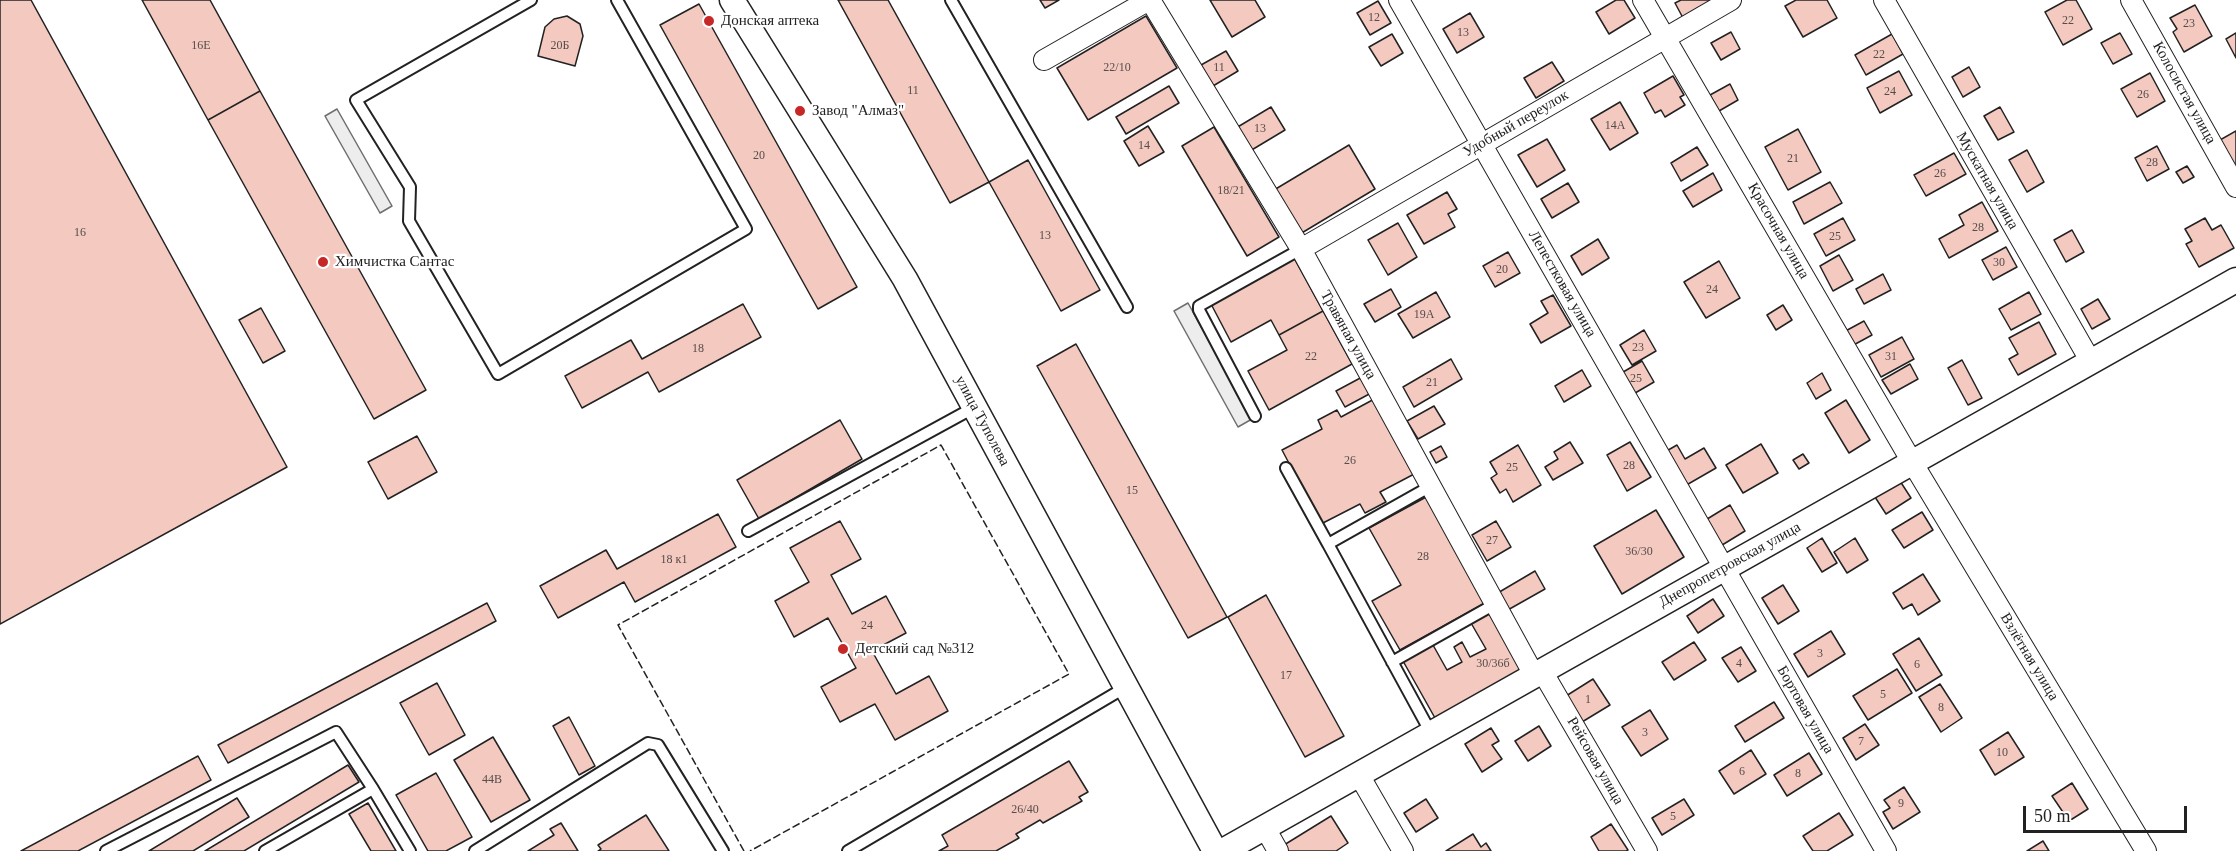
<!DOCTYPE html>
<meta charset="utf-8">
<style>
body{margin:0}
#map{position:relative;width:2236px;height:851px;overflow:hidden;background:#fff;font-family:Georgia,serif}
canvas{display:block}
.scale{position:absolute;left:2023px;top:806px;width:164px;height:27px;box-sizing:border-box;border:3px solid #222;border-top:0;padding-left:8px;font-size:18px;line-height:21px;white-space:nowrap;color:#222;-webkit-text-stroke:4px #fff;paint-order:stroke}
</style>
<div id="map">
<canvas width="2236" height="851"></canvas>
<div class="scale">50 m</div>
</div>
<script>
const ctx = document.querySelector('canvas').getContext('2d');
ctx.lineJoin = 'round';
function paint(path, color) { ctx.fillStyle = color; ctx.fill(path, 'evenodd'); }
function stroke(path, color, width, dash) { ctx.strokeStyle = color; ctx.lineWidth = width; ctx.lineCap = dash ? 'butt' : 'round'; ctx.setLineDash(dash || []); ctx.stroke(path); }
function write(font, color, halo, rows, align = 'center') {
  ctx.font = font + ' Georgia,serif'; ctx.lineWidth = 4.5; ctx.setLineDash([]); ctx.textBaseline = 'middle'; ctx.strokeStyle = halo; ctx.fillStyle = color; for (const [text, x, y, turn = 0] of rows) {
    ctx.save(); ctx.translate(x, y); ctx.rotate((+turn || 0) * Math.PI / 180); ctx.textAlign = isNaN(turn) ? turn : align; if (halo) ctx.strokeText(text, 0, 0); ctx.fillText(text, 0, 0); ctx.restore();
  }
}
const parking = new Path2D(`
 M337 109 392 206 380 213 325 116Z
 M1188 303 1252 419 1238 427 1174 311Z`);
const building = new Path2D(`
 M0 0H31L287 467 0 624Z
 M142 0H210L260 91 208 120Z
 M838 0H888L989 182 950 203Z
 M1040 0H1059L1045 8Z
 M1210 0H1255L1265 17 1232 37Z
 M1616 0H1624L1635 18 1609 34 1596 12Z
 M1681 0H1709L1711 3 1683 18 1675 3Z
 M1796 0H1827L1837 18 1803 37 1785 6Z
 M2067 0H2076L2092 29 2063 45 2045 12Z
 M1378 1 1391 23 1370 35 1357 13Z
 M699 4 857 287 818 309 660 25Z
 M2195 5 2212 36 2184 52 2173 32 2177 29 2170 18Z
 M1470 13 1484 37 1457 53 1443 29Z
 M567 16 580 24 583 36 575 66 538 56 545 27 554 19Z
 M1146 16 1177 68 1088 120 1057 68Z
 M1731 32 1740 49 1721 60 1711 43Z
 M2120 33 2132 54 2113 64 2101 43Z
 M2236 33V58L2226 39Z
 M1392 34 1403 53 1381 66 1369 47Z
 M1892 34 1903 54 1866 75 1855 55Z
 M1226 51 1238 71 1213 86 1201 65Z
 M1552 62 1564 81 1536 98 1524 78Z
 M1969 67 1980 87 1963 97 1952 77Z
 M1899 71 1912 95 1880 113 1867 88Z
 M2150 73 2165 101 2137 117 2121 89Z
 M1673 76 1684 95 1680 97 1685 105 1665 117 1661 110 1655 113 1644 93Z
 M1730 84 1738 100 1719 111 1710 95Z
 M1169 86 1179 103 1126 134 1116 117Z
 M260 91 426 390 374 419 208 120Z
 M1620 102 1638 133 1610 150 1591 119Z
 M1271 107 1285 130 1250 151 1236 128Z
 M2000 107 2014 132 1998 140 1984 116Z
 M1148 126 1164 152 1139 166 1124 141Z
 M1214 127 1279 237 1247 256 1182 146Z
 M1798 129 1821 172 1788 190 1765 147Z
 M2236 131V166L2228 170 2213 144Z
 M1547 139 1565 170 1537 187 1518 155Z
 M1349 145 1375 189 1300 234 1274 190Z
 M2157 146 2169 169 2147 181 2135 158Z
 M1697 147 1708 165 1681 181 1671 163Z
 M2027 150 2044 182 2027 192 2009 160Z
 M1954 153 1966 174 1926 196 1914 175Z
 M1028 160 1100 290 1061 311 989 182Z
 M2187 166 2194 177 2183 183 2176 172Z
 M1713 173 1722 190 1693 207 1683 191Z
 M1830 182 1842 203 1804 224 1793 202Z
 M1568 183 1579 202 1552 218 1541 199Z
 M1447 192 1457 209 1448 214 1455 227 1424 244 1407 215Z
 M1982 202 1998 231 1949 258 1939 239 1964 225 1959 215Z
 M1843 218 1855 240 1826 256 1814 234Z
 M2205 218 2212 230 2221 225 2234 248 2199 267 2186 244 2192 241 2185 229Z
 M1398 223 1417 257 1388 275 1368 240Z
 M2072 230 2084 252 2066 262 2054 240Z
 M1598 239 1609 258 1582 275 1571 256Z
 M2006 247 2017 267 1993 280 1982 260Z
 M1508 252 1520 273 1495 287 1483 266Z
 M1839 255 1853 280 1833 291 1820 266Z
 M1294 258 1323 311 1279 335 1271 320 1231 342 1211 304Z
 M1719 261 1740 298 1706 318 1684 282Z
 M1883 274 1891 290 1864 304 1856 289Z
 M1391 289 1401 307 1375 322 1364 304Z
 M1436 292 1450 317 1413 338 1398 314Z
 M2029 292 2041 314 2011 330 1999 309Z
 M1553 295 1571 326 1541 343 1530 324 1548 313 1541 301Z
 M2098 299 2110 319 2092 329 2081 309Z
 M743 304 761 337 659 392 648 372 582 408 565 376 631 340 642 359Z
 M1783 305 1792 320 1776 330 1767 315Z
 M261 308 285 351 263 363 239 320Z
 M1323 311 1352 364 1269 410 1248 371 1287 350 1279 335Z
 M1864 321 1872 335 1848 348 1840 334Z
 M2039 322 2056 354 2018 375 2009 359 2018 354 2009 338Z
 M1644 330 1656 351 1632 365 1620 345Z
 M1902 337 1914 359 1881 377 1869 355Z
 M1076 344 1227 617 1188 638 1037 366Z
 M1451 359 1462 379 1414 407 1403 387Z
 M1962 360 1982 398 1968 405 1948 368Z
 M1642 361 1654 382 1630 396 1618 375Z
 M1910 364 1918 379 1891 394 1882 380Z
 M1582 370 1591 386 1564 402 1555 386Z
 M1822 373 1831 390 1816 399 1807 383Z
 M1364 376 1373 392 1345 407 1336 391Z
 M1378 397 1418 472 1380 492 1386 502 1365 513 1360 504 1321 524 1282 450 1322 429 1318 420 1337 410 1341 417Z
 M1846 400 1870 440 1849 453 1825 413Z
 M1434 406 1445 424 1418 439 1407 421Z
 M840 420 862 459 759 519 737 480Z
 M417 436 437 472 388 499 368 462Z
 M1570 442 1583 463 1553 480 1545 467 1558 459 1554 452Z
 M1630 442 1651 477 1627 491 1607 455Z
 M1761 444 1778 473 1743 493 1726 465Z
 M1518 445 1541 485 1513 502 1506 489 1500 493 1491 478 1497 474 1490 462Z
 M1677 445 1685 459 1704 448 1716 468 1683 487 1663 453Z
 M1441 446 1447 457 1436 463 1430 452Z
 M1803 454 1809 463 1799 469 1793 460Z
 M1900 481 1911 498 1886 514 1875 497Z
 M1428 496 1487 602 1400 650 1372 601 1401 585 1369 528Z
 M1730 505 1745 531 1714 550 1699 524Z
 M1656 510 1684 557 1622 594 1594 546Z
 M1922 512 1933 530 1904 548 1892 530Z
 M718 514 736 547 635 602 624 582 558 618 540 586 606 550 617 569Z
 M840 521 861 559 831 575 852 614 886 596 906 633 872 651 896 694 929 676 948 711 895 740 875 704 840 722 821 687 856 668 828 618 794 637 775 601 809 582 790 548Z
 M1496 521 1511 547 1487 561 1472 535Z
 M1822 538 1837 563 1822 572 1807 548Z
 M1855 538 1868 560 1847 573 1834 552Z
 M1535 571 1545 589 1506 611 1496 594Z
 M1923 574 1940 601 1918 615 1912 604 1903 609 1893 593Z
 M1783 585 1799 611 1778 624 1762 598Z
 M1266 595 1344 736 1305 757 1228 617Z
 M1713 599 1724 616 1698 633 1687 616Z
 M487 603 496 621 228 763 218 745Z
 M1497 609 1528 666 1435 718 1403 661 1433 645 1447 670 1462 662 1454 647 1462 642 1470 657 1486 649 1471 623Z
 M1831 631 1845 654 1808 677 1794 654Z
 M1919 638 1942 675 1916 691 1893 654Z
 M1694 642 1706 660 1674 680 1662 662Z
 M1741 647 1756 671 1738 682 1722 658Z
 M1897 669 1912 693 1868 720 1853 696Z
 M1593 679 1610 705 1582 722 1566 696Z
 M437 683 465 735 429 755 400 703Z
 M1940 684 1962 718 1941 732 1919 697Z
 M1774 702 1784 718 1745 742 1735 726Z
 M1650 710 1668 739 1641 756 1622 727Z
 M569 717 595 766 579 775 553 726Z
 M1865 724 1879 745 1856 760 1843 738Z
 M1539 726 1551 746 1528 761 1515 741Z
 M1491 728 1499 741 1492 745 1502 759 1482 772 1465 744Z
 M2008 732 2024 757 1995 775 1980 750Z
 M493 737 530 800 491 822 454 760Z
 M1751 750 1766 774 1734 794 1719 771Z
 M1809 753 1822 774 1787 796 1774 775Z
 M198 756 211 780 78 851H21Z
 M1069 761 1088 792 1079 797 1082 801 1043 823 1040 820 1016 834 1019 838 996 851H939L948 846 942 835Z
 M348 765 359 782 244 851H205Z
 M436 773 472 837 446 851H428L396 795Z
 M2072 783 2088 809 2069 821 2052 796Z
 M1904 787 1920 812 1893 829 1883 812 1890 808 1884 800Z
 M237 798 249 817 193 851H149Z
 M1426 799 1438 818 1416 832 1404 813Z
 M1684 799 1694 815 1662 835 1652 818Z
 M368 803 396 851H371L349 814Z
 M1839 813 1853 835 1827 851H1813L1803 836Z
 M646 815 669 851H598L601 849 598 845Z
 M1331 816 1348 843 1336 851H1288L1284 845Z
 M561 823 578 851H528L554 835 550 829Z
 M1611 824 1628 850 1626 851H1599L1591 837Z
 M1473 834 1481 847 1486 843 1491 851H1446Z
 M2043 841 2049 851H2027Z`);
const service = new Path2D(`
 M531 0 356 100 410 187 409 221 498 374 746 229 617 0
 M951 0 1127 307
 M1255 416 1199 310V306L1301 249
 M1286 468 1328 544
 M1431 486 1328 544 1431 733
 M748 531 975 407
 M1392 662 1495 604
 M106 851 336 732 373 789
 M265 851 373 789 410 851
 M475 851 648 743 658 745 723 851
 M848 851 1126 687`);
const minor = new Path2D(`
 M1150 0 1301 249 1534 675
 M1399 0 1886 851
 M1643 0 1912 462 2146 851
 M1884 0 2091 362
 M2131 0 2236 187
 M1044 60 1149 0
 M1301 249 1731 0
 M1542 671 1647 851
 M1359 775 1403 851
 M1265 828 1278 851`);
const tertiary = new Path2D(`
 M732 0 905 279 1215 851
 M1223 851 2236 280`);
const fence = new Path2D(`
 M744 851 618 625 941 445 1069 674 750 851`);
const markers = [
 [709,21,6,"#c62828"],
 [800,111,6,"#c62828"],
 [323,262,6,"#c62828"],
 [843,649,6,"#c62828"]
];
const numberNames = [
 ["12",1374,18],
 ["22",2068,21],
 ["23",2189,24],
 ["13",1463,33],
 ["16Е",201,46],
 ["20Б",560,46],
 ["22",1879,55],
 ["22/10",1117,68],
 ["11",1219,68],
 ["11",913,91],
 ["24",1890,92],
 ["26",2143,95],
 ["14А",1615,126],
 ["13",1260,129],
 ["14",1144,146],
 ["20",759,156],
 ["21",1793,159],
 ["28",2152,163],
 ["26",1940,174],
 ["18/21",1231,191],
 ["28",1978,228],
 ["16",80,233],
 ["13",1045,236],
 ["25",1835,237],
 ["30",1999,263],
 ["20",1502,270],
 ["24",1712,290],
 ["19А",1424,315],
 ["23",1638,348],
 ["18",698,349],
 ["22",1311,357],
 ["31",1891,357],
 ["25",1636,379],
 ["21",1432,383],
 ["26",1350,461],
 ["28",1629,466],
 ["25",1512,468],
 ["15",1132,491],
 ["27",1492,541],
 ["36/30",1639,552],
 ["28",1423,557],
 ["18 к1",674,560],
 ["24",867,626],
 ["3",1820,654],
 ["30/36б",1493,664],
 ["4",1739,664],
 ["6",1917,665],
 ["17",1286,676],
 ["5",1883,695],
 ["1",1588,700],
 ["8",1941,708],
 ["3",1645,733],
 ["7",1861,742],
 ["10",2002,753],
 ["6",1742,772],
 ["8",1798,774],
 ["44В",492,780],
 ["9",1901,804],
 ["26/40",1025,810],
 ["5",1673,817]
];
const poiNames = [
 ["Донская аптека",721,21],
 ["Завод \"Алмаз\"",812,111],
 ["Химчистка Сантас",335,262],
 ["Детский сад №312",855,649]
];
const streetNames = [
 ["Колосистая улица",2184,93,61],
 ["Удобный переулок",1516,124,-30],
 ["Мускатная улица",1987,181,60],
 ["Красочная улица",1778,231,60],
 ["Лепестковая улица",1562,284,60],
 ["Травяная улица",1348,335,61],
 ["улица Туполева",982,421,62],
 ["Днепропетровская улица",1730,565,-29],
 ["Взлётная улица",2029,657,59],
 ["Бортовая улица",1805,710,60],
 ["Рейсовая улица",1595,761,60]
];
paint(parking, '#ededed');
stroke(parking, '#6f6f6f', 1.5);
paint(building, '#f3c9c0');
stroke(building, '#222', 1.5);
stroke(service, '#222', 14);
stroke(minor, '#222', 22);
stroke(tertiary, '#222', 27);
stroke(service, '#fff', 10);
stroke(minor, '#fff', 20);
stroke(tertiary, '#fff', 24);
stroke(fence, '#222', 1.5, [8, 3]);
for (const [x, y, r, color] of markers) { const dot = new Path2D(); dot.arc(x, y, r, 0, 2 * Math.PI); ctx.fillStyle = color; ctx.fill(dot); stroke(dot, '#fff', 2); }
write('12px', '#564c4a', null, numberNames);
write('15px', '#222', '#fff', poiNames, 'left');
write('15px', '#222', '#fff', streetNames);
</script>
